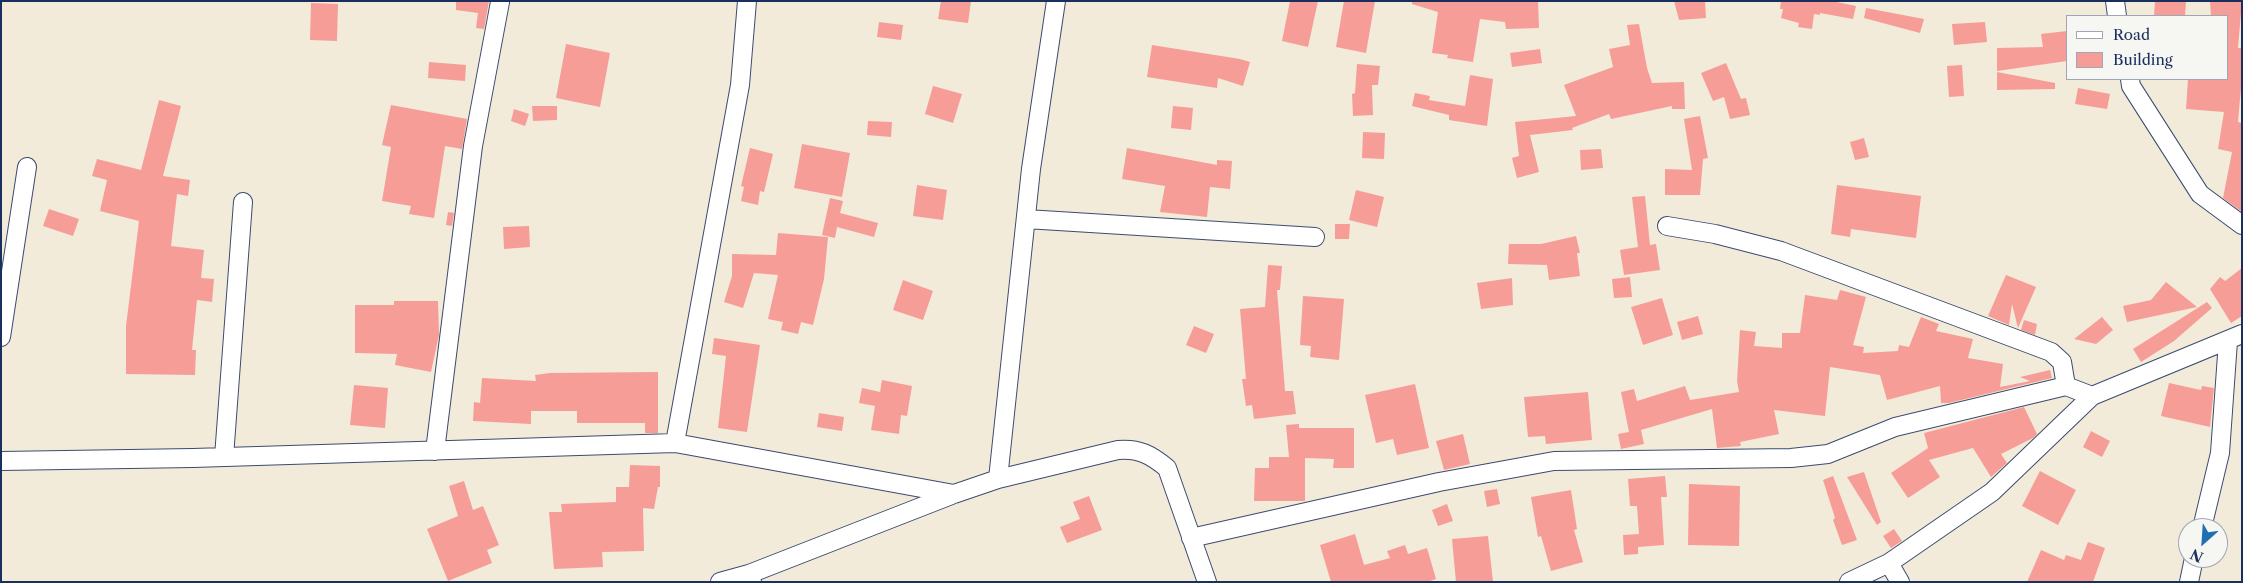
<!DOCTYPE html>
<style>
body{margin:0}
#map{position:relative;width:2243px;height:583px;overflow:hidden;background:#f2ebd9;font-family:"Libre Caslon Text",serif}
canvas{display:block}
.frame{position:absolute;inset:0;border:2px solid #1b2f5e;pointer-events:none}
.legend{position:absolute;left:2066px;top:15px;width:162px;height:65px;box-sizing:border-box;background:#f6f6f2;border:1px solid #9ea6b7;margin:0;padding:6px 9px;list-style:none;font-size:15px;color:#1b2f5e}
.legend li{display:flex;align-items:center;gap:10px;height:25px}
.legend b{width:25px;border:1px solid #9ea6b7}
.north{position:absolute;left:2178px;top:518px;width:50px;height:50px;box-sizing:border-box;background:#f6f6f2;border:1px solid #9ea6b7;border-radius:50%;rotate:206deg;font-size:14px;font-weight:700;line-height:20px;text-align:center;color:#1b2f5e}
.north::after{content:'';display:block;margin:auto;width:18px;height:22px;background:#1f6fb2;clip-path:polygon(50% 0,100% 100%,50% 72%,0 100%)}
</style>
<div id="map">
<canvas width="2243" height="583"></canvas>
<div class="frame"></div>
<ul class="legend">
<li><b style="height:6px;background:#fff"></b>Road</li>
<li><b style="height:14px;background:#f79d98"></b>Building</li>
</ul>
<div class="north">N</div>
</div>
<script>
const ctx = document.querySelector('canvas').getContext('2d');
ctx.lineJoin = 'round';
function paint(path, color) { ctx.fillStyle = color; ctx.fill(path, 'evenodd'); }
function stroke(path, color, width, dash) { ctx.strokeStyle = color; ctx.lineWidth = width; ctx.lineCap = dash ? 'butt' : 'round'; ctx.setLineDash(dash || []); ctx.stroke(path); }
const building = new Path2D(`
 M456 1H489L484 29 476 28 478 13 456 10Z
 M941 1H971L968 23 938 19Z
 M1290 1H1318L1308 47 1282 41Z
 M1344 1H1375L1366 53 1336 47Z
 M1412 1H1538L1539 28 1506 29 1505 22 1480 19 1473 62 1447 58 1448 55 1432 53 1438 12 1412 4Z
 M1674 1H1705L1706 18 1679 20Z
 M1781 1H1832L1856 6 1853 19 1820 13V15L1814 14 1812 29 1798 27 1799 23 1781 18 1783 9H1780Z
 M2155 1H2186L2185 16H2154Z
 M2210 1H2242L2238 48H2242V77L2238 122 2242 123V212L2223 198 2232 152 2218 149 2224 112 2186 109 2188 79H2227V16H2211Z
 M311 3 338 4 337 41 310 40Z
 M1866 8 1924 19 1920 33 1864 18Z
 M879 22 903 25 901 40 877 37Z
 M1985 22 1987 42 1954 45 1952 24Z
 M1639 24 1647 68 1652 83 1684 82 1685 109H1672V106L1611 119 1609 114 1572 128 1573 130 1530 135 1539 172 1517 178 1512 158 1519 156 1515 122 1576 116 1564 85 1613 67 1609 49 1630 45 1627 25Z
 M2067 31V61L1997 71V48L2043 47 2041 34Z
 M566 44 610 53 600 107 556 98Z
 M1152 45 1240 59 1250 62 1243 86 1218 78 1217 88 1147 77Z
 M1540 49 1542 63 1512 67 1510 53Z
 M429 62 466 65 465 81 428 78Z
 M1726 63 1741 99 1746 98 1750 115 1730 119 1724 97 1713 101 1701 73Z
 M1357 64 1380 66 1378 85H1372L1373 115 1353 116 1352 94 1355 93Z
 M1962 65 1964 96 1949 97 1947 66Z
 M1997 72 2055 83V89L1997 90Z
 M1470 75 1493 79 1487 126 1449 120V115L1412 106 1415 93 1430 96 1429 100 1465 106Z
 M933 86 962 94 953 123 925 114Z
 M2078 88 2110 94 2107 109 2075 104Z
 M159 100 181 106 163 176 190 180 188 196 177 194 171 246 204 250 201 278 214 279 212 302 197 300 192 350H196L195 375 126 374V326L139 221 100 211 107 180 92 176 97 159 141 170Z
 M391 105 467 119 462 149 445 146 434 218 409 214 411 206 382 201 391 147 382 145Z
 M532 106H557V120L533 121Z
 M1173 106 1193 108 1191 130 1171 128Z
 M514 109 529 114 525 126 511 121Z
 M1700 116 1708 158 1703 159 1700 195H1665V169L1692 170 1684 119Z
 M868 121 892 122 891 137 867 135Z
 M1363 132 1385 133 1384 159 1362 158Z
 M1864 138 1869 157 1855 160 1850 142Z
 M802 144 850 153 842 197 794 188Z
 M750 148 773 154 764 192 760 191 758 205 741 201 744 187 741 186Z
 M1127 148 1217 165V160L1232 161 1230 189 1210 187 1207 217 1160 212 1165 186 1122 179Z
 M1601 149 1603 168 1581 170 1580 150Z
 M917 185 947 190 943 220 913 216Z
 M1837 185 1921 196 1916 238 1851 229 1850 237 1831 234Z
 M1356 190 1384 197 1377 227 1349 220Z
 M1645 196 1650 245 1656 244 1660 270 1624 275 1620 250 1638 247 1632 197Z
 M830 198 843 201 840 213 878 223 874 237 837 227 835 238 822 235Z
 M49 209 79 219 73 236 43 226Z
 M448 212 454 213 452 226 446 225Z
 M1335 224H1350L1349 239H1335Z
 M529 226 530 247 504 249 503 227Z
 M778 233 828 237 824 279 813 325 801 322 798 334 781 330 783 322 768 319 778 275 754 273 743 308 724 302 732 276V254L776 255Z
 M1576 236 1580 253H1577L1580 276 1549 280 1547 265 1508 264 1509 244H1541Z
 M1268 265 1282 266 1280 290H1277L1285 391H1293L1296 414 1254 419 1252 405 1246 406 1242 379H1246L1240 309 1265 307Z
 M2242 268V316L2231 323 2210 289 2220 277 2225 281Z
 M2006 275 2036 287 2018 328 2012 304 2009 325 1988 316Z
 M1630 277 1632 297 1614 298 1612 279Z
 M1512 278 1513 305 1481 309 1477 283Z
 M903 280 933 291 923 320 893 310Z
 M2166 282 2197 307 2127 322 2123 306 2151 300Z
 M1840 290 1866 297 1853 345 1864 347 1863 353 1898 351 1899 345 1909 347 1921 317 1939 324 1936 331 1973 339 1968 358 2003 364 2000 387 2030 381 2020 377 2050 370 2052 378 1949 403H1941L1940 386 1887 400 1880 375 1830 367 1825 416 1774 410 1779 434 1740 442 1741 446 1717 448 1712 409 1641 430 1644 444 1621 449 1618 434 1629 432 1621 392 1634 389 1637 401 1685 386 1690 400 1739 392 1737 381 1740 330 1756 332 1754 346 1782 348V333H1800L1805 295 1837 300Z
 M1303 296 1344 299 1339 360 1310 357 1311 346 1300 345Z
 M1662 298 1673 335 1643 345 1631 307Z
 M394 301H438L439 335 431 372 395 365 397 354 355 353V305H394Z
 M2207 302 2212 308 2174 341 2141 362 2133 349Z
 M1698 316 1703 334 1682 340 1677 322Z
 M2102 317 2113 330 2096 344 2074 339Z
 M2024 320 2037 324 2035 335 2021 330Z
 M1194 326 1214 334 1206 353 1186 345Z
 M714 338 760 345 747 432 718 428 726 356 712 354Z
 M658 372V433H645V423H577V411H531V424L473 421 474 402 480 403 482 378 536 381 535 375 550 373Z
 M882 380 912 386 907 416 901 415 899 434 871 430 875 406 859 403 862 388 880 392Z
 M2169 383 2201 390 2202 386 2214 388 2210 427 2161 416Z
 M1415 384 1429 448 1397 455 1393 439 1376 443 1365 395Z
 M354 385 388 388 385 428 350 425Z
 M1588 392 1592 440 1546 444 1545 436 1528 437 1524 397Z
 M2024 407 2037 434 2033 438 2001 454 2007 463 1991 477 1973 448 1929 460 1940 477 1908 498 1891 473 1928 448 1924 433Z
 M819 413 844 417 842 431 817 427Z
 M1299 424V428H1354V468H1333L1334 459 1305 458V501H1254L1255 468H1269V457H1289L1286 425Z
 M2091 431 2110 441 2102 457 2083 447Z
 M1463 434 1470 464 1444 470 1436 441Z
 M630 465 660 466V487H658L654 509 643 508 644 551 602 552 603 567 554 569 549 512H562L561 504 616 502V487H629Z
 M2040 471 2076 490 2058 525 2022 506Z
 M1864 472 1881 522 1877 525 1847 477Z
 M1665 476 1667 497H1661L1664 545 1638 547V554L1624 555 1623 535 1639 534 1637 506H1630L1628 479Z
 M1833 476 1857 540 1842 545 1833 520 1835 518 1823 480Z
 M464 481 473 510 483 506 499 545 487 550 492 563 448 581 427 529 458 516 449 486Z
 M1689 484 1740 486 1739 546 1688 545Z
 M1497 489 1500 504 1487 507 1484 491Z
 M1571 490 1577 529 1574 530 1583 562 1551 571 1541 536 1538 537 1531 497Z
 M1089 496 1102 530 1067 543 1060 527 1080 519 1073 502Z
 M1447 504 1453 521 1438 526 1432 510Z
 M1894 529 1902 541 1891 548 1883 536Z
 M1355 534 1364 565 1390 558 1387 551 1405 545 1408 554 1427 548 1436 579 1427 582H1331L1320 545Z
 M1488 536 1493 582H1456L1452 539Z
 M2088 542 2105 548 2093 582H2027L2041 550 2064 560 2066 555 2081 560Z`);
const minor = new Path2D(`
 M2115 1 2117 16
 M2130 79 2131 86 2200 194 2242 225
 M1026 219 1315 237
 M1667 226 1715 234 1781 251 2051 352 2062 362 2066 386
 M1 337 27 167
 M675 443 740 85 747 1
 M435 451 473 146 500 2
 M224 457 243 202
 M1 461 193 458 675 443 954 494
 M998 479 1118 450C1139 448 1151 455 1167 468L1207 582
 M2202 528 2220 453 2228 341
 M1191 538 1439 482 1554 461 1791 458 1828 454 1895 427 2066 386 2092 396
 M1889 563 1900 582
 M720 582 749 574
 M752 582 749 574 954 494 998 479 1031 169 1056 1
 M1849 582 1889 563 1992 492 2092 396 2242 334
 M2189 582 2194 558`);
paint(building, '#f79d98');
stroke(minor, '#3b4b70', 20);
stroke(minor, '#fff', 18);
</script>
